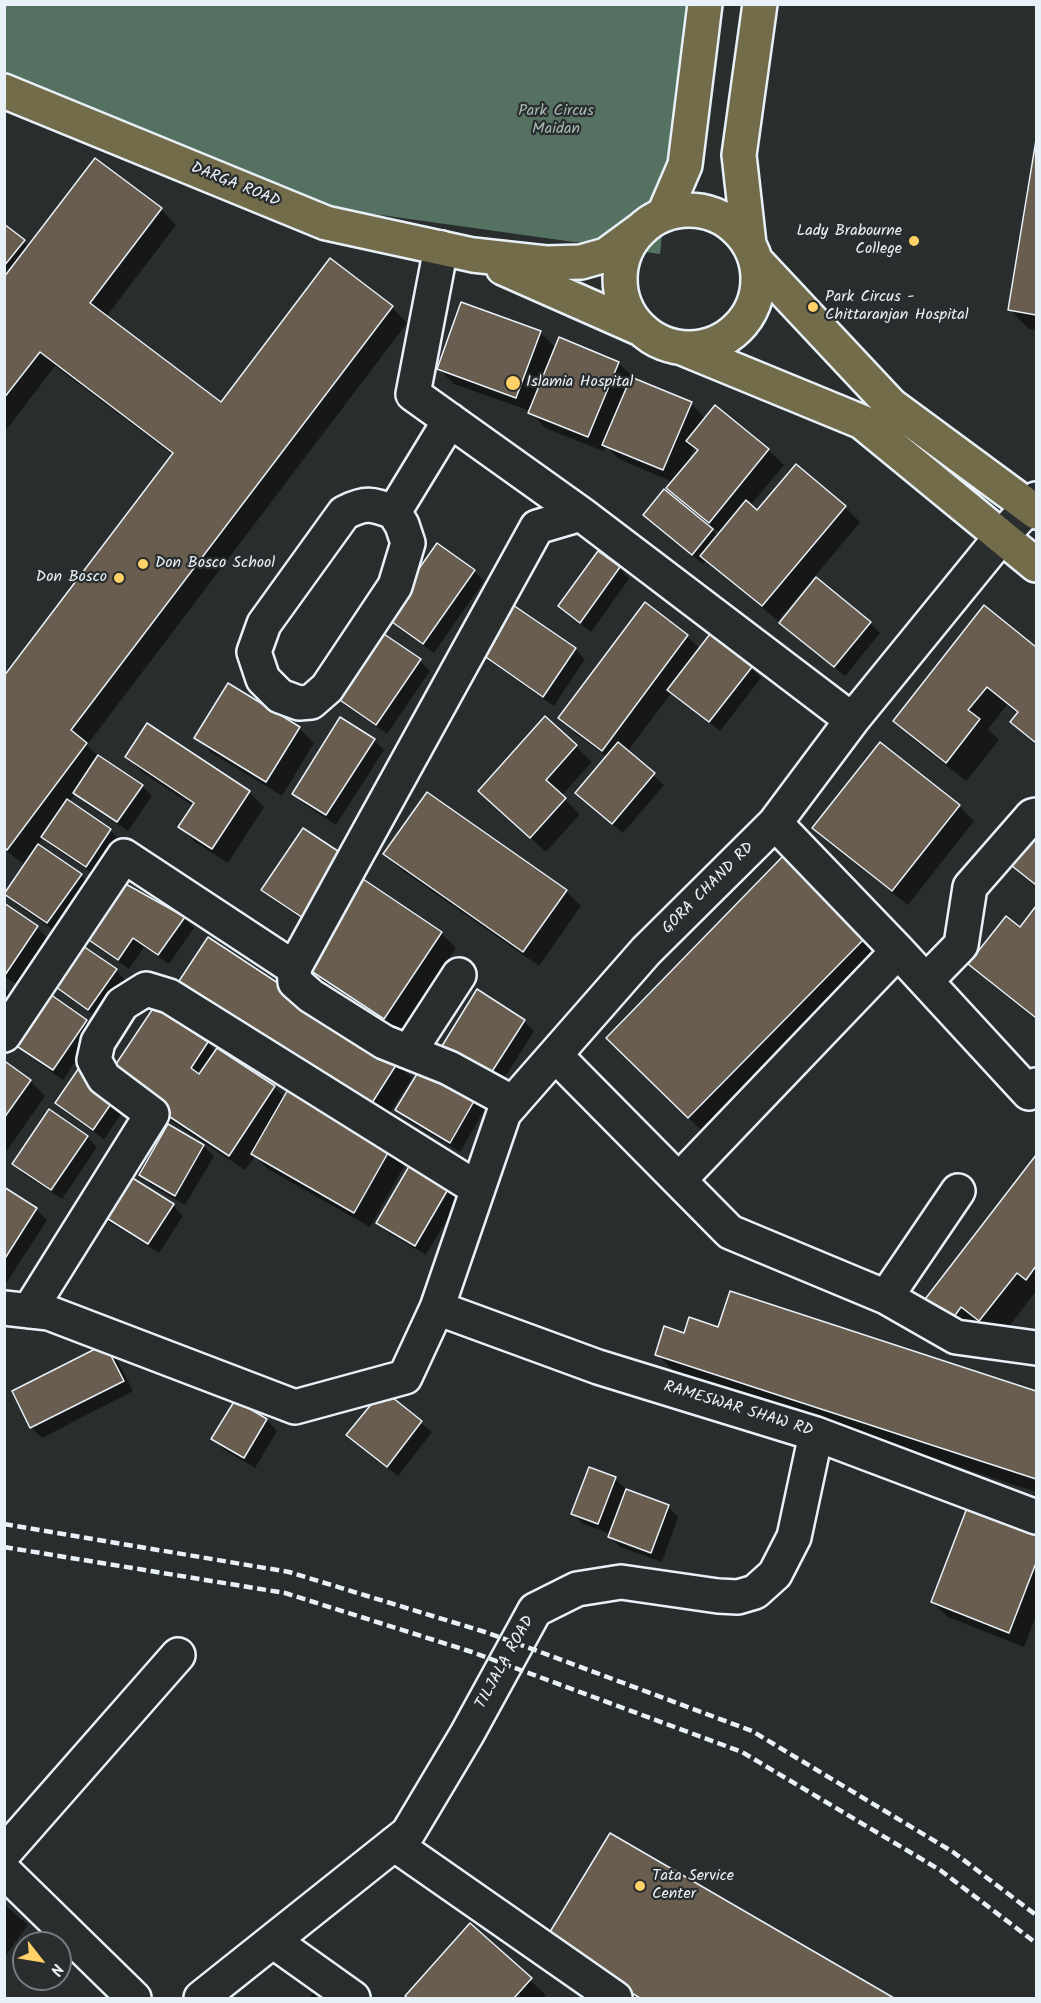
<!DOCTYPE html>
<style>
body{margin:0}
#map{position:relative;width:1041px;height:2003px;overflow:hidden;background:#2a2d2e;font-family:Kalam,sans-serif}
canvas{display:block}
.frame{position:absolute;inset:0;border:6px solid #e8f1f8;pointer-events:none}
.north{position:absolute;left:12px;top:1931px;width:60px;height:60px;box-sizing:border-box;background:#2a2d2e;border:2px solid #767b7f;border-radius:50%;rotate:121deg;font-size:16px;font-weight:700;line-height:24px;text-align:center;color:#e8f1f8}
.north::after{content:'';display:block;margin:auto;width:21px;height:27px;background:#ffd166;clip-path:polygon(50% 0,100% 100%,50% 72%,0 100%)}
</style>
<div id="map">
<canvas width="1041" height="2003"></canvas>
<div class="frame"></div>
<div class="north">N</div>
</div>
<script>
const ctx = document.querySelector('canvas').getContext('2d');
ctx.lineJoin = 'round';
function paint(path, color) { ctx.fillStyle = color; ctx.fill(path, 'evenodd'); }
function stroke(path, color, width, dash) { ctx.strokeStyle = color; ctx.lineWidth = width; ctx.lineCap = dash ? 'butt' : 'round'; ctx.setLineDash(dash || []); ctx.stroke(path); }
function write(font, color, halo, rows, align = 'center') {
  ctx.font = font + ' Kalam,sans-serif'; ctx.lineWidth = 4.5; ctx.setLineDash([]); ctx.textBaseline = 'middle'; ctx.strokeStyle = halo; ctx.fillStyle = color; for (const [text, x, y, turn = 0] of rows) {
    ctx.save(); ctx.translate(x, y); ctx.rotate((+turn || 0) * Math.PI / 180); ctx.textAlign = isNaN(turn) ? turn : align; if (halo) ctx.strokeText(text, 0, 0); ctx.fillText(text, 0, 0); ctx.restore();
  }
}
const green = new Path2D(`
 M4 5H687L660 254 316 206 5 76Z`);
const shadow = new Path2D(`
 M1036 150V330L1029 329 1010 310Z
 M161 209 176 225 106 317 221 405 392 307 407 323 87 745 98 756 142 786 152 796 128 831 85 803 76 793 69 802 110 830 120 840 97 876 53 847 43 837 37 845 81 875 91 885 58 933 16 904 6 894 26 866 4 849V678L173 455 55 366 4 433V226L29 247Z
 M540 332 556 348 618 363 634 378 691 404 706 419 715 407 768 450 784 465 750 506 757 512 845 507 860 522 778 621 706 560 703 564 655 525 684 504 668 488 673 482 619 459 606 446 603 451 545 428 530 411 454 384 439 369ZM694 447 699 451 687 464ZM710 525 720 533 718 536 709 527Z
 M598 554 619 568 629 579 591 632 570 616 560 606Z
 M474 571 484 581 434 653 397 627 387 617Z
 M645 604 687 636 700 649 751 668 761 678 720 731 672 692 627 752 664 785 623 833 587 803 607 757 575 733 560 718Z
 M984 607 1036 649V745L1012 722 1018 714 1007 705 988 729 999 740 966 781 914 740 895 721Z
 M870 623 880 633 845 676 791 633Z
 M575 649 585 659 554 706 492 663 482 653Z
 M420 661 430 671 387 734 346 706 336 696Z
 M546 718 592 762 561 796 580 814 546 852 480 791Z
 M299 728 314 743 282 796 212 753 196 738Z
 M374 740 384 750 336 825 304 804 293 794Z
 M127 757 249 792 264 807 228 863 195 842 180 827 193 806 142 772Z
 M959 806 974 821 908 905 829 843 814 828Z
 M1036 826V887L1009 861Z
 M385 854 566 891 581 906 539 966 400 869Z
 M786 856 887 955 708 1137 608 1038Z
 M355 876 441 933 456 948 400 1033 316 978 301 963 321 932 274 900 263 890Z
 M4 905 37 928 48 938 16 984 4 976Z
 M1036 908V1020L990 983 970 964 1020 929Z
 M184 918 194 928 169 964 144 947 129 969 98 948 88 938Z
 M116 970 126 981 99 1019 61 992 51 982Z
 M181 981 397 1063 412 1078 385 1120 196 996Z
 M4 988 16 999 4 1016Z
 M478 991 524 1021 534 1031 495 1093Z
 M86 1021 96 1031 63 1080 25 1053 14 1043Z
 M207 1043 216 1052 217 1050 274 1087 285 1098 407 1161 370 1227 268 1169 255 1156 245 1170 126 1091Z
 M4 1067 30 1081 45 1096 4 1155Z
 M476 1097 486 1107 460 1152 407 1120 397 1110Z
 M57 1102 128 1104 104 1139 67 1113Z
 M87 1137 97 1147 62 1199 24 1174 14 1164Z
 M203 1146 214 1156 185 1205 151 1185 140 1175Z
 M416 1158 464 1191 426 1255 389 1233 378 1223Z
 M1036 1158V1291L999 1340 966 1347 921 1307Z
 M4 1189 36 1209 47 1220 7 1282 4 1281Z
 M173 1205 183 1216 159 1253 109 1222 99 1211Z
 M731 1293 1036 1393V1492L676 1374 657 1354 685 1335 719 1329Z
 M105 1346 115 1356 133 1391 42 1438 31 1427Z
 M383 1392 432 1432 398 1476 348 1435Z
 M235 1402 267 1420 277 1431 255 1468 223 1449 213 1438Z
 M590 1469 615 1479 626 1489 625 1491 668 1507 678 1517 662 1562 620 1547 610 1537 611 1534 583 1524 573 1513Z
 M1036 1527V1616L1024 1647 948 1617 932 1602Z
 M610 1835 891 1998H630Z
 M4 1904 28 1925 4 1958Z
 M470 1925 546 1995 543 1998H410L407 1996Z
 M318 1988 329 1998H309Z`);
const building = new Path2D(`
 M1036 140V315L1008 310Z
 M95 158 162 208 90 303 221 402 330 258 393 306 71 730 87 743 7 850 4 847V676L173 453 40 352 4 398V277Z
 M4 224 25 240 4 266Z
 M461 302 541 331 516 398 437 369Z
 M559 337 619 362 588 437 528 413Z
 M631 377 692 402 663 470 602 445Z
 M715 405 769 449 709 523 666 488 698 450 686 441Z
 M796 464 846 506 762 606 700 556 746 500 757 510Z
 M664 489 713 529 692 555 643 515Z
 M437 543 475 570 423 644 385 617Z
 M598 551 620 567 580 623 558 606Z
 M816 577 871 622 834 667 779 623Z
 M645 602 688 635 602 751 558 718Z
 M513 605 576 648 543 697 480 653Z
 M984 605 1036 647V743L1010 722 1018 712 987 687 968 710 980 719 946 763 893 721Z
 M378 630 421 659 376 725 334 696Z
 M710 634 752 667 709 722 667 690Z
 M228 683 300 727 266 782 194 738Z
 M545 716 577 745 546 780 566 798 530 838 478 791Z
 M340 717 375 739 326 815 292 794Z
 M147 723 250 791 212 849 178 827 194 803 125 757Z
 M618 742 655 773 612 824 575 793Z
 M880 742 960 805 892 891 812 828Z
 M98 755 143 785 117 822 73 793Z
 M427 792 567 890 523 952 383 854Z
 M67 799 111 829 86 867 41 837Z
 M1036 824V885L1007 862Z
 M303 828 350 859 309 922 261 890Z
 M38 844 82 874 47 923 4 894Z
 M786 853 868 935 688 1118 606 1038Z
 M357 875 442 932 384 1019 299 963Z
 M124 883 185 917 158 955 133 938 118 960 86 938Z
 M4 903 38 926 5 975H4Z
 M1036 906V1018L968 964 1006 916 1020 927Z
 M208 937 398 1062 370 1106 179 981Z
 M77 942 117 969 88 1010 49 982Z
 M477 989 525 1020 484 1084 437 1054Z
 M47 992 87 1020 53 1070 12 1043Z
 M154 1007 208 1042 191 1068 199 1074 217 1048 275 1086 229 1156 108 1076Z
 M6 1062 31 1080 4 1118V1064Z
 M423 1064 477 1096 450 1143 395 1110Z
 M81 1065 119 1092 93 1130 55 1103Z
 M290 1086 393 1144 354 1213 251 1154Z
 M49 1109 88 1136 51 1190 12 1164Z
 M168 1124 204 1145 175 1196 139 1175Z
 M1036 1155V1266L1026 1280 1017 1273 979 1321 961 1307 946 1328 919 1307Z
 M415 1156 454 1179 415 1246 376 1223Z
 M123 1172 174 1204 148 1244 97 1212Z
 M4 1187 37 1208 4 1260Z
 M730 1291 1036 1391V1479L655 1355 664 1326 684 1333 689 1317 718 1327Z
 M105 1344 124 1381 30 1428 12 1391Z
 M383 1390 422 1421 387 1467 346 1435Z
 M235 1400 267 1419 244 1458 211 1439Z
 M589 1467 616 1477 598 1524 571 1514Z
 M626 1489 669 1505 651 1553 608 1537Z
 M970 1500 1036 1525V1563L1009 1633 931 1602Z
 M610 1833 894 1998H640L545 1940Z
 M470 1923 532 1978 514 1998H408L405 1996Z`);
const minor = new Path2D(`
 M441 248 413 394 581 514 852 720
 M394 512C371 504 366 502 344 513L264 624 254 652 263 679 280 696 299 703 311 702 327 688 395 586 408 543 402 525 394 512 450 420
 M775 823 898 951 1029 1093 1036 1085
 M294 968 537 527 581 514
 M926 981 961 945 970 887 1032 816 1036 815
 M4 1035 124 856 294 968 295 982 311 996 384 1042 449 1068 513 1103
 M409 1052 459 975
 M555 1055 730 1232 886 1297 956 1337 1036 1348
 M679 1180 898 951
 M886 1297 958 1191
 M4 1308 49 1313 295 1407 405 1377 437 1308 504 1113 646 951 775 823 852 720 1001 537 1036 499
 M437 1308 598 1367 816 1434 1036 1517
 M29 1311 152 1114 104 1078 94 1060 98 1042 122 1004 146 989 169 996 478 1189
 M394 1844 615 1998
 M4 1853 178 1655
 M4 1871 134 1998
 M273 1941 353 1998
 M201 1998 408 1833 467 1734 535 1610 577 1589 621 1582 718 1596 738 1597 755 1592 775 1574 794 1537 816 1434`);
const major = new Path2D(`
 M4 91 326 223 473 255 546 263 581 262 606 255 644 227
 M620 279a69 69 0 1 1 138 0a69 69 0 1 1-138 0Z
 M664 214 685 165 705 4
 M749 244 739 155 760 4
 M757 262 891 405 1036 512
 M503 268 641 329
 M682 348 862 422 1036 565`);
const rail = new Path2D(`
 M4 1524 289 1572 485 1632 543 1653 752 1731 953 1852 1036 1915
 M4 1547 285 1593 472 1652 742 1752 940 1870 1036 1943`);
const markers = [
 [914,241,6,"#ffd166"],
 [813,307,6,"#ffd166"],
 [513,383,8,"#ffd166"],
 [143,564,6,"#ffd166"],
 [119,578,6,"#ffd166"],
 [640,1886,6,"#ffd166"]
];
const parkNames = [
 ["Park Circus",556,112],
 ["Maidan",556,130]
];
const streetNames = [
 ["DARGA ROAD",235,186,22],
 ["GORA CHAND RD",709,889,-45],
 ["RAMESWAR SHAW RD",738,1410,17],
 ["TILJALA ROAD",506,1663,-61]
];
const poiNames = [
 ["Lady Brabourne",902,232,"right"],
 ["College",902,250,"right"],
 ["Park Circus -",825,298],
 ["Chittaranjan Hospital",825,316],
 ["Islamia Hospital",526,383],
 ["Don Bosco School",155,564],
 ["Don Bosco",107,578,"right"],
 ["Tata Service",652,1877],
 ["Center",652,1895]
];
paint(green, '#557161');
paint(shadow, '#0007');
paint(building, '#685d4f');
stroke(building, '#e8f1f8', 1.5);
stroke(minor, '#e8f1f8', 38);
stroke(major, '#e8f1f8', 38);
stroke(minor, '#2a2d2e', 33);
stroke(major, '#736c4b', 33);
stroke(rail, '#e8f1f8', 4.5, [9, 4.5]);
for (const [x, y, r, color] of markers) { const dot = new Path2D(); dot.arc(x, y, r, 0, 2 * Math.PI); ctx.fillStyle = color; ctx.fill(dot); stroke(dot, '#2a2d2e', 2); }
write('16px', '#a6b7b4', '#2a2d2e', parkNames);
write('16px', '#e8f1f8', '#2a2d2e', streetNames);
write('16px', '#e8f1f8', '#2a2d2e', poiNames, 'left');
</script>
